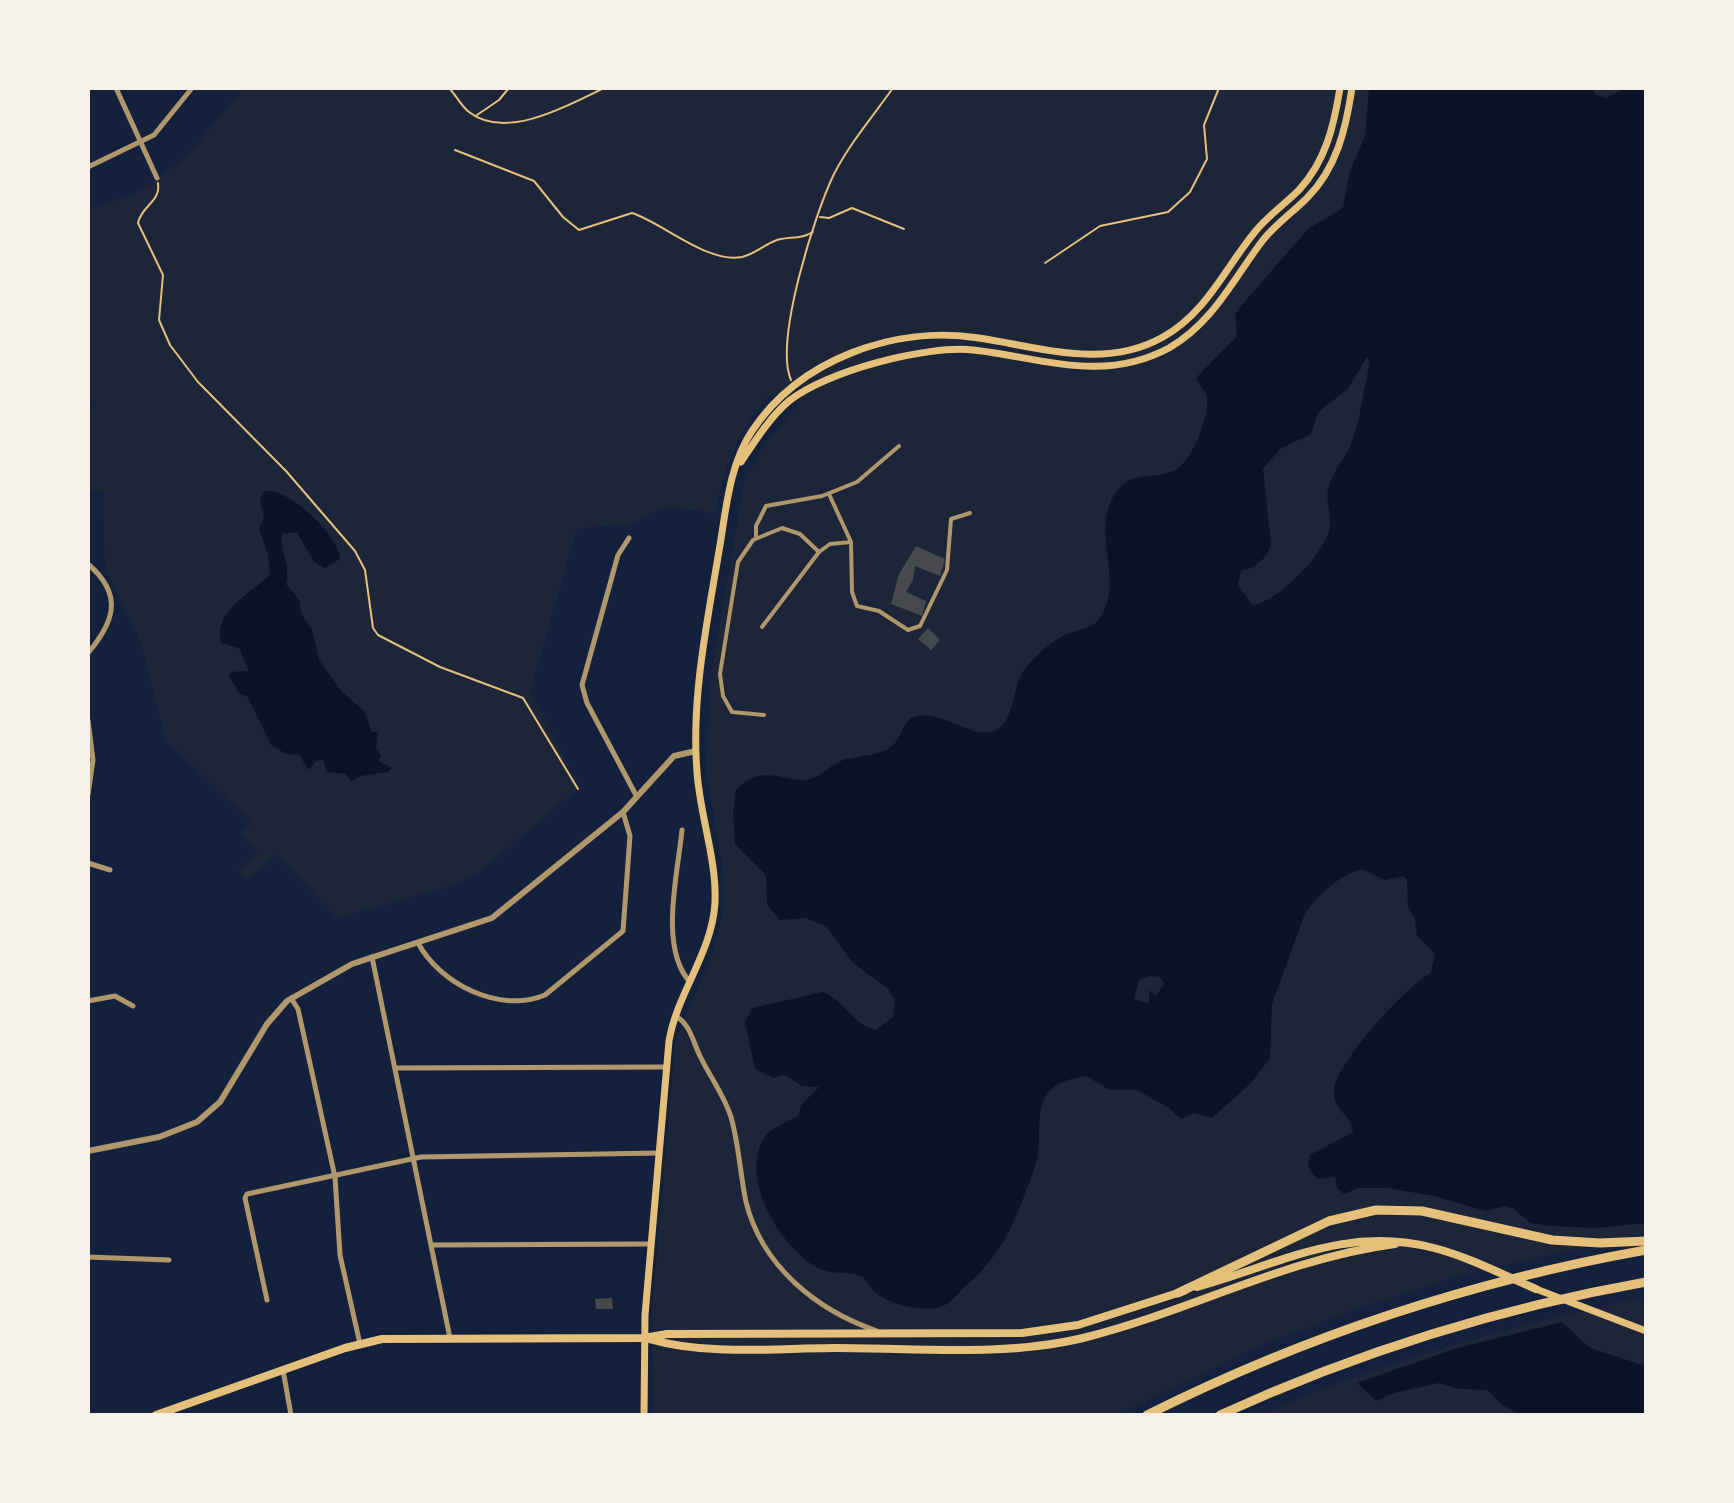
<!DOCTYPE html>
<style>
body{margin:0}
#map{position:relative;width:1734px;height:1503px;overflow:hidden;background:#14213d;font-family:Rubik,sans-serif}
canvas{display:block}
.frame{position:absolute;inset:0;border:90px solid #f6f1e7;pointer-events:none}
</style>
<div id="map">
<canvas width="1734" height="1503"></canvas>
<div class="frame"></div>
</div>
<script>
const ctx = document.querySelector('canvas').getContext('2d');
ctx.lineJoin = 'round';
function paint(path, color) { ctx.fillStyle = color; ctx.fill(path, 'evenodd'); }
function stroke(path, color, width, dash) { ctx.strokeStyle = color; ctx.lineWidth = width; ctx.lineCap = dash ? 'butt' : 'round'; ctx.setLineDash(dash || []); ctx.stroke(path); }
const green = new Path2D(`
 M244 88H1646V1233L1461 1275 1347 1312 1254 1348 1117 1415H654L651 1319 676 1038 713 954 724 906V876L706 770 711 676 744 483 767 440 799 403 769 396C739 430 724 467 715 513L670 507 659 509 632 524 577 528 530 692 580 787 479 872 457 884 337 918 277 854 246 880 238 870 258 853 241 833 252 823 166 740 140 640 105 568 103 490 88 491V409H96L95 400 88 403V209C167 191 195 146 244 88Z
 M1646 1297V1415H1260C1384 1360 1513 1325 1646 1297Z`);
const water = new Path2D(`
 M1369 88H1593L1596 95 1606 98 1625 88H1646V1223L1597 1228 1551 1226 1530 1223 1513 1208 1504 1206 1486 1211 1434 1196 1388 1188H1358L1344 1194 1337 1188 1335 1177 1318 1179C1310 1173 1306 1165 1310 1155L1353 1132C1352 1115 1332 1110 1334 1090 1336 1063 1406 986 1431 973L1435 953 1417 936 1415 919 1408 907 1407 879 1403 876 1385 880 1362 869C1339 875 1316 896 1304 916L1272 1004 1270 1058 1252 1082 1212 1118 1194 1113 1181 1119 1169 1108 1137 1090H1109L1087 1076C1019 1084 1049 1131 1034 1170 1016 1217 1007 1249 968 1284 958 1292 953 1303 940 1307 922 1312 891 1305 876 1293 869 1288 868 1279 860 1276 846 1271 831 1275 818 1268 781 1248 739 1179 764 1138 772 1126 788 1123 799 1115L801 1105 819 1087 802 1086 785 1075 773 1078 755 1069 745 1022 752 1008 823 992C845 1001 853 1025 876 1030L893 1017 895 1000 888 989 852 962 827 927 806 918 780 920 767 904 766 875 735 844 733 813 736 790C767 758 786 789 816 777 825 773 832 764 841 761 858 754 879 758 893 745 902 738 903 720 914 717 941 709 969 738 991 732 1016 726 1011 687 1024 670 1035 656 1049 643 1065 635 1077 630 1088 629 1098 621 1128 582 1088 535 1116 492 1130 471 1150 479 1171 472 1191 466 1209 418 1207 398 1206 389 1199 386 1196 378L1237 336 1235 315 1240 307 1308 229 1343 208 1350 171 1365 136ZM1367 357 1370 362C1364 386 1360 425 1350 446 1344 459 1332 474 1328 489 1325 502 1333 517 1329 531 1323 555 1276 604 1252 605L1238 585 1241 571C1256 568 1267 559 1271 544L1263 469 1280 449 1311 434 1318 412 1348 389ZM1151 976 1160 977 1164 984 1156 996 1149 990V1004L1134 999 1139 980Z
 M265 491C286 487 339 534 340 559L325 568 314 562 297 532 282 534C280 551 291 568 286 584L300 601 301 613 313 632 319 660 342 692 364 711 372 732H378L376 748 381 755 378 761 392 768 388 772 361 776 351 782 346 774 327 772 323 760 316 761 309 770 299 755 286 754 271 745 248 697 239 693 229 676 230 672 249 671 239 648 221 643C213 610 250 594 270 575L268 554 259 529 264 517 260 500Z
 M1562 1322 1590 1348 1646 1366V1415H1522L1501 1404 1488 1390 1460 1389 1439 1383 1393 1393 1376 1401 1357 1383 1457 1348Z`);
const building = new Path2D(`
 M916 546 945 559 940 576 915 566 913 580 906 592 926 601 922 616 891 604 899 574Z
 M928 628 940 640 931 650 918 639Z
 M612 1298 613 1309H596L595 1299Z`);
const path = new Path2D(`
 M449 88C456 95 461 106 469 112 506 141 569 105 604 88
 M477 115 499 100 509 88
 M455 150 534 181 563 217 579 230 632 213C663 223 708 264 742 257 755 254 765 244 777 240 790 236 800 240 813 232
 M158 183C161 202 141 206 138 223L163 275 159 320 170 345 198 382 286 471 355 551 365 570 373 628 378 635 440 667 523 698 578 789
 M820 217 829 218 852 208 904 229
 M1045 263 1100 226 1168 212 1190 192 1207 159 1204 125 1219 88
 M791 380C774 341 815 213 834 174 850 143 873 116 893 88`);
const pedestrian = new Path2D(`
 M829 494 851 542
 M756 538V526L766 506 822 496 857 482 899 446
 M762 627 819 552
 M764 715 732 712 723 696 720 674 738 562 753 540 782 528 800 534 819 552 830 544 851 542 852 592 857 606 879 611 908 630 920 626 947 570 951 519 970 513`);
const minor = new Path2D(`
 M116 88 157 178
 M88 167 154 135 192 88
 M629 538 618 555 582 685 587 703 637 797
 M88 564C124 595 114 622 88 653
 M88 720 93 760 88 795
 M682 830C678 873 659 946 689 981
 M88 863 110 870
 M418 943C440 984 500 1014 545 995L623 931 630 836 623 812
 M372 957 450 1338
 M291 998 298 1009 335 1177 340 1255 360 1344
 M88 1001 115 996 133 1006
 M675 1016C690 1023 693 1042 700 1056 710 1077 724 1095 731 1117 739 1145 740 1174 746 1202 762 1266 816 1310 877 1331
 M395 1068 666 1067
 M431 1245 650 1244
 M88 1257 169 1260
 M267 1300 245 1198 247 1194 421 1157 659 1153
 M283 1370 291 1415`);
const tertiary = new Path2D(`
 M88 1151 159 1137 197 1122 220 1102 267 1024 287 1001 352 964 492 918 623 812 674 756 696 751`);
const secondary = new Path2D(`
 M741 462C755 441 770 417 789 401 826 371 927 345 973 350 1040 357 1102 384 1169 348 1213 323 1234 278 1263 240 1276 224 1293 212 1307 198 1337 168 1346 128 1352 88
 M1536 1289 1646 1331
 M644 1415 645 1315 669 1041C677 993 712 953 715 903 717 860 700 816 697 772 691 699 707 623 719 551 726 511 729 465 752 431 800 359 895 325 979 338 1039 347 1105 370 1163 337 1206 313 1224 270 1254 233 1267 216 1284 205 1299 190 1326 161 1334 125 1340 88`);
const primary = new Path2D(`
 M1197 1287C1280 1264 1345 1225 1434 1248 1469 1257 1503 1275 1536 1289
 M649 1339C708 1356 775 1348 836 1348 917 1348 1004 1357 1083 1338 1188 1312 1287 1258 1395 1244
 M156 1415 345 1348 382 1339 644 1338 667 1334 1022 1333 1078 1325 1184 1291`);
const motorway = new Path2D(`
 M1178 1293 1329 1221 1376 1210 1422 1211 1552 1240 1600 1243 1646 1241
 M1147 1415C1305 1336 1472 1281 1646 1250
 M1220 1415C1356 1353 1499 1308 1646 1282`);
paint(green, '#1d2539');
paint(water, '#0b132b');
paint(building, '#48494c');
stroke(path, '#e5c07b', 2);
stroke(pedestrian, '#b1986c', 4);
stroke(minor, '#b1986c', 5);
stroke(tertiary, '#b1986c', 6);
stroke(secondary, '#e5c07b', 7);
stroke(primary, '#e5c07b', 8);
stroke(motorway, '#e5c07b', 9);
</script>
